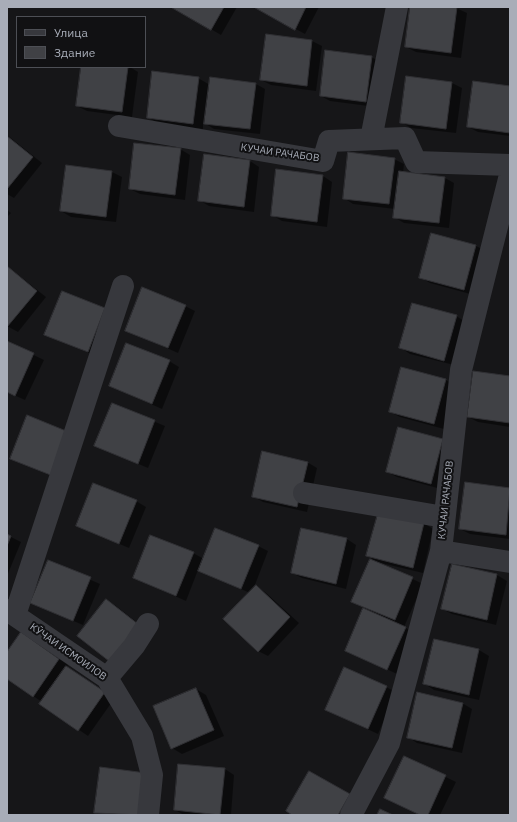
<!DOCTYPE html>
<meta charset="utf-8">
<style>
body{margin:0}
#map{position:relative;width:517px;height:822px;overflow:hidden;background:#161618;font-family:"IBM Plex Sans",sans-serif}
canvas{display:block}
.frame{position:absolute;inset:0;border:8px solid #a8adb8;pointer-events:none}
.legend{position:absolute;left:16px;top:16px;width:130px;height:52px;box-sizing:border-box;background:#111113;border:1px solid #4d4f55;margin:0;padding:5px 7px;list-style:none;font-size:12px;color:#a8adb8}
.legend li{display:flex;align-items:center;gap:8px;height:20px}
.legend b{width:20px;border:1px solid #4d4f55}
</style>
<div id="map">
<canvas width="517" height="822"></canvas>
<div class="frame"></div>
<ul class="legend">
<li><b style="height:5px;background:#37383d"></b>Улица</li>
<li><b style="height:11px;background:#404145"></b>Здание</li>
</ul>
</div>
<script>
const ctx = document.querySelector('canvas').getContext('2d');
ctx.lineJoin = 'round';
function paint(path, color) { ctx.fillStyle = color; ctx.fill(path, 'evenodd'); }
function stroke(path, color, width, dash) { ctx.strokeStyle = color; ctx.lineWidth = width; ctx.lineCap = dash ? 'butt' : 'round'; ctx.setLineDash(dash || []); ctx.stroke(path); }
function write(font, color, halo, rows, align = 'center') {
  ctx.font = font + ' "IBM Plex Sans",sans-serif'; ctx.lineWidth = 4; ctx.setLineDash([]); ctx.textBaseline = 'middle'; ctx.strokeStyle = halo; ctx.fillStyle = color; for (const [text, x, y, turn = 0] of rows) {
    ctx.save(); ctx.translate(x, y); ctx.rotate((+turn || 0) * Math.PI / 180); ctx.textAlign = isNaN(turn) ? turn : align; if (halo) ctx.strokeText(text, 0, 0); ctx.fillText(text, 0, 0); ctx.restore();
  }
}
const shadow = new Path2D(`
 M173 7H237L221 35Z
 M255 7H319L305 34Z
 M411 7H454L467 13 461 58 416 52 406 47Z
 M267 35 312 41 322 46 316 91 271 85 261 80Z
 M371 57 381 62 376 107 330 101 321 96Z
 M82 67H130L138 72 132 117 87 111 77 106Z
 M407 77 452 83 462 88 456 133 411 128 401 122Z
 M198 78 210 85 256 84 265 89 260 134 214 129 203 122V129L157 123 148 117Z
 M510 87V136L478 132 468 127Z
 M7 135 42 163 14 198 7 194Z
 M180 149 190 155 185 200 140 194 130 189Z
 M394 159 404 164 403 173 445 178 454 183 449 228 404 223 394 217 395 209 353 204 344 198Z
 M250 161 259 167 254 212 209 206 199 200Z
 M112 172 122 177 116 222 71 217 61 211Z
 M323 176 332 182 327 227 282 221 272 215Z
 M7 210 11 213 7 217Z
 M476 246 486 251 474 295 430 283 420 277Z
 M7 266 46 297 18 332 7 326Z
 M185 306 195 311 178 353 126 330Z
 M105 309 98 357 46 334Z
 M456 316 466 322 454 365 410 354 401 348Z
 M7 342 44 360 25 400 7 392Z
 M169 361 179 367 162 409 110 386Z
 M402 368 446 380 456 386 444 429 400 417 390 412Z
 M510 377V427L478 422 468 417Z
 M112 404 165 426 148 468 96 446Z
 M70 434 63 481 11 459Z
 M443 440 441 489 397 477 387 472Z
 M307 462 317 468 307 512 263 502 253 496Z
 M466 483 510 489V539L470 534 460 529Z
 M136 501 146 507 129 548 77 526Z
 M424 523 433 529 423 573 377 562 423 584 404 627 415 633 397 674 346 650 365 608 353 601 372 558 367 555Z
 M7 535 21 542 7 576Z
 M347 539 356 545 346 589 302 578 292 573Z
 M258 546 268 551 253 590 256 586 265 592 299 623 268 656 258 651 250 593 198 570 186 601 134 578 193 553 204 559Z
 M48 561 100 584 83 625 31 603Z
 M452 565 497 575 507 581 496 625 452 614 442 609Z
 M107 600 116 606 152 634Z
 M31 639 68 665 67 667 114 699 88 736 41 704 42 702 7 678V654Z
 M435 640 479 650 489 656 479 700 434 690 425 684Z
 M386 687 396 692 378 734 326 710Z
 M196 689 206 695 224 736 182 754 172 748Z
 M462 703 472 709 462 753 417 743 408 737Z
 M405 757 456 782 440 815H420L385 798Z
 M225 769 234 775 231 815H184L175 810Z
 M95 812 151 815H99Z`);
const building = new Path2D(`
 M171 7H224L211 30Z
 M254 7H306L295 30Z
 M410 7H457L451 53 405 47Z
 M266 34 312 40 307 86 260 80Z
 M325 50 372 56 366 102 320 96Z
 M81 67H128L122 112 76 106Z
 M152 71 199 77 193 124 147 118Z
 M406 76 452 82 446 129 400 123Z
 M210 77 256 83 250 129 204 124Z
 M473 81 510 86V133L467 127Z
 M7 136 33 157 7 189Z
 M134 143 181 148 175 195 129 189Z
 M348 152 395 158 389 204 343 199Z
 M204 154 250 160 244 207 198 201Z
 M66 165 112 171 106 217 60 211Z
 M276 169 323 175 317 222 271 216Z
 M399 171 445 177 439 223 393 218Z
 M431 233 476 245 464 290 419 278Z
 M7 266 37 291 7 327Z
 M142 287 186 305 168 348 125 331Z
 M62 291 105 308 88 352 44 335Z
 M412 303 457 315 444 361 399 348Z
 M7 341 34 353 15 396 7 392Z
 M126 343 170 360 152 404 109 386Z
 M401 367 446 379 434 424 389 412Z
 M473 371 510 376V423L467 417Z
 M112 403 155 420 138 464 94 446Z
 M27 415 71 433 53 476 10 459Z
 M398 427 443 439 431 484 386 472Z
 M262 451 308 462 297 507 252 497Z
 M465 482 510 488 506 535 459 529Z
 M93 483 137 500 119 544 76 526Z
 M379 510 424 523 413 568 366 556Z
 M215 528 259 545 241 589 198 571Z
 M301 528 347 538 336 584 291 573Z
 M7 534 11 536 7 546Z
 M150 535 194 552 176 596 133 578Z
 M370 559 413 577 395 620 351 602Z
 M48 560 91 577 73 621 30 603Z
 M452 564 497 574 487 620 441 609Z
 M256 585 290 617 258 652 223 619Z
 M106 599 143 628 114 665 77 636Z
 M363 608 406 627 387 670 345 651Z
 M21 632 59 659 33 697 7 679V652Z
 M434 639 479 649 469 695 423 684Z
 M66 666 105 692 78 731 39 704Z
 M344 667 387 686 368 729 325 710Z
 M196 688 214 730 171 749 153 706Z
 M417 692 463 703 452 748 407 738Z
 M404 756 446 775 428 815H420L384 798Z
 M178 764 225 768 220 815 174 810Z
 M100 767 146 773 141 815 94 813Z
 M309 771 350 794 338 815H292L286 811Z
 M380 809 393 815H377Z`);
const minor = new Path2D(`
 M119 126 323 161 329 141 405 138 416 162 510 165
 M371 139 397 7
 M304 493 444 517
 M441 551 510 562
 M7 610 107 678 142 736 152 775 148 815
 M15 615 123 286
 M107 678 134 646 148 624
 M351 815 389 743 441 551 461 370 510 175`);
const streetNames = [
 ["КУЧАИ РАЧАБОВ",280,153,8],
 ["КУЧАИ РАЧАБОВ",446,500,-84],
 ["КӮЧАИ ИСМОИЛОВ",68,652,35]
];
paint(shadow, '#0007');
paint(building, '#404145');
stroke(building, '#303034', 1);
stroke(minor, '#37383d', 22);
write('10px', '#a8adb8', '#111113', streetNames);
</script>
